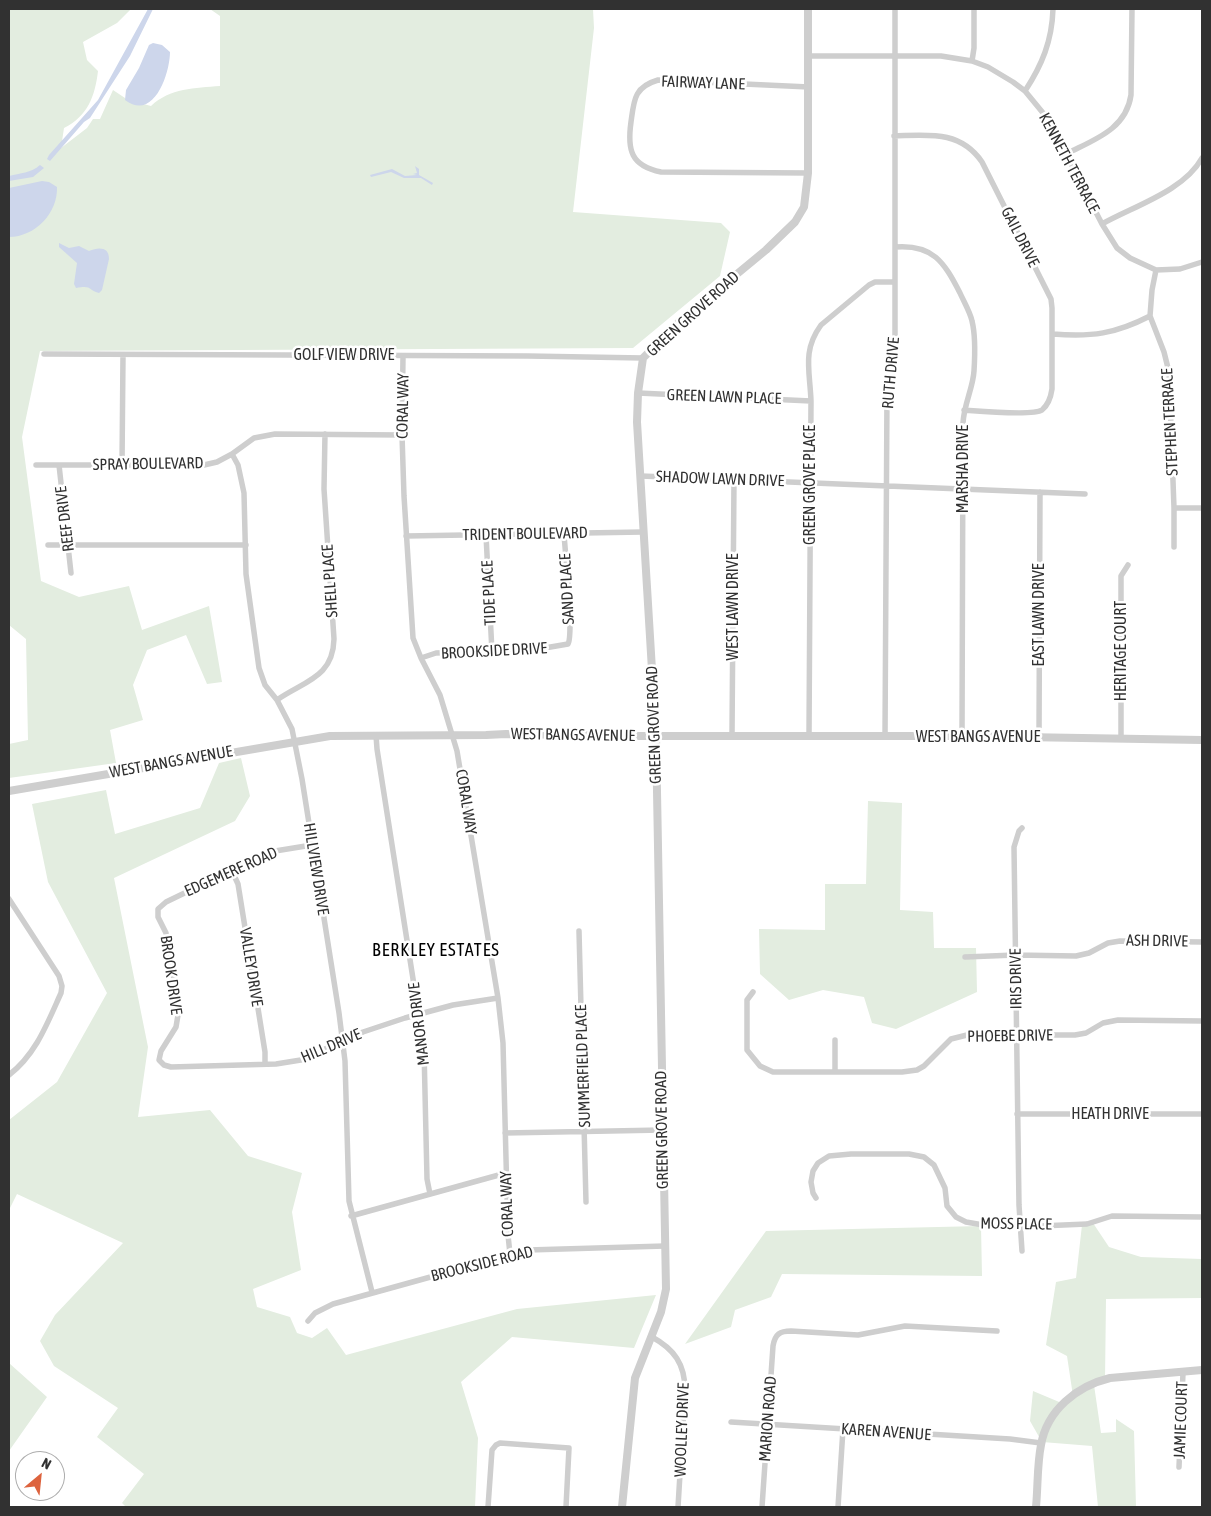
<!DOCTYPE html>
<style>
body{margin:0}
#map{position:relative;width:1211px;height:1516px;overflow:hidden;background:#fff;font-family:"Asap Condensed",sans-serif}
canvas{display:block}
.frame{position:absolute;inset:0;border:10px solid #313131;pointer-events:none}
.north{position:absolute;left:15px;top:1451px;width:50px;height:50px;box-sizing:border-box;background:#fff;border:1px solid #adadad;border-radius:50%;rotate:28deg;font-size:14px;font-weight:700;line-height:20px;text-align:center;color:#313131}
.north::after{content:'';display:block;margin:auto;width:18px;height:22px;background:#dd633e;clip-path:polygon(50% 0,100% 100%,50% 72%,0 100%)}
</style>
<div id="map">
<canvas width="1211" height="1516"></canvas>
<div class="frame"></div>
<div class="north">N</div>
</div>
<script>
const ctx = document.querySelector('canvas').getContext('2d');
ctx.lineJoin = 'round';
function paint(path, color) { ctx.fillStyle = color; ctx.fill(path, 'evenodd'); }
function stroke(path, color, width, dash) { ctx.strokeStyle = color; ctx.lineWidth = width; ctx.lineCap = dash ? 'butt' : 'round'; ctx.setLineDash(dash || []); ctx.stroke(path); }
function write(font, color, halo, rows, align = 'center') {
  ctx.font = font + ' "Asap Condensed",sans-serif'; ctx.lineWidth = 5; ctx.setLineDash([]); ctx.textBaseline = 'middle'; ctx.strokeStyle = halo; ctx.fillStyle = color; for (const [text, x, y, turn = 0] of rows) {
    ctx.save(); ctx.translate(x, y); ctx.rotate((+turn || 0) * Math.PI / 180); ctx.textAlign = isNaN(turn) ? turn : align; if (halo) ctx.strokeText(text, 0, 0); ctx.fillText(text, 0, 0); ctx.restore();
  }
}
const green = new Path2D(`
 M9 9H131L117 23 83 42 87 60 98 71C95 96 88 116 64 128L61 148 87 128 93 119H100L113 90 128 100 151 106C170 88 195 88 220 86V16L210 9H593L594 28 573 212 721 223 730 232 720 276 633 348 40 351 22 437 41 581 79 597 129 586 142 630 209 606 222 682 207 684 186 635 147 650 133 685 143 720 110 730 116 763 9 778V744L28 740 26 639 9 625Z
 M241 758 250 796 235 821 114 878 148 1047 138 1117 210 1110 248 1156 302 1173 292 1212 301 1270 253 1289 257 1307 290 1317 297 1333 312 1338 327 1328 346 1355 517 1309 656 1295 634 1348 512 1337 461 1382 478 1438 475 1507H126L122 1503 144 1474 97 1437 118 1408 54 1366 40 1341 55 1315 123 1243 17 1194 9 1210V1120L57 1082 107 993 48 882 32 804 106 790 115 834 200 808 219 763Z
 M868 801 902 803 900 910 933 912 934 948H976L977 992 896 1029 872 1023 864 997 823 990 789 1000 760 974 759 929 825 930V884H866Z
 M1093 1223 1109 1247 1141 1257 1202 1259V1298L1106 1299 1105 1380 1094 1385 1101 1433 1116 1432V1419L1134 1431 1136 1507H1098L1092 1446 1042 1442 1030 1421 1033 1391 1064 1404 1073 1396 1067 1356 1046 1345 1056 1282 1076 1278 1082 1225Z
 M981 1226 982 1276 782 1274 771 1297 735 1310 731 1327 685 1344 766 1231Z
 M9 1363 47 1397 9 1451Z`);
const water = new Path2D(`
 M148 9H153L130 56 90 118 84 122 50 161 47 159 49 155 98 100Z
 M153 43 162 45 170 52C170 73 154 122 125 100L126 90 139 68 149 45Z
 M40 165 44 168 33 177 9 181V176C20 173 31 173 40 165Z
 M415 166 419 169V175L433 183 432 185 421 178H404L391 172 371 177 370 175 392 169 405 176 417 175 413 174 417 173Z
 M42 181 49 182 57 187C58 213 35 237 9 237V188Z
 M59 243 69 248 79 246 89 251C99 247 109 247 109 259L102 290 99 293C87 290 93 285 76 288L74 284 77 263 59 247Z`);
const minor = new Path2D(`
 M808 56H941L972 61 988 67 1013 82 1025 91 1048 119 1102 224 1117 248 1130 258 1156 270 1180 269 1202 262
 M972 61 974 48V9
 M1025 91C1042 65 1052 41 1053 9
 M894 136C928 135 960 130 982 162L1051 299 1052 308V389C1051 396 1048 405 1042 410 1033 416 978 411 964 410
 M1066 154C1093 140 1126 130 1131 95L1132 9
 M808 173 661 172C631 166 627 150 631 122 634 100 634 87 658 80L809 87
 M1102 224C1134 206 1184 191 1202 158
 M895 247C933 244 944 262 960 293 964 302 970 312 972 321 976 337 975 355 974 371 973 388 964 404 963 423L962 736
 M1156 270 1152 290 1150 316 1164 352 1169 372 1174 508V547
 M1053 334C1092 337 1115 334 1150 316
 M44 354 528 356 643 358
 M403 356 402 435 404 496 413 638 421 658 440 695 457 751 498 998 503 1043 508 1235 510 1254
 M638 393 811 401
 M232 454 238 465 244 493 246 574 259 668 265 685 277 700 292 729 302 779 339 1013 345 1061 349 1201 372 1292
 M36 465H204L217 462 232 454 254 438 275 434 402 435
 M59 465 71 573
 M122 465 123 355
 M641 476 1085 494
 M1174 508H1202
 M486 535 492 652
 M406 536 643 532
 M48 545H246
 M421 658 436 653 533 650 568 644C574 633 565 551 564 534
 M277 700C304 681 333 678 334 639L324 489 325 434
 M376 735 377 749 424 1049 427 1179 430 1194
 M732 735 734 479
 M809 736 811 401C810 371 802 351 821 325L869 285 875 282H894
 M885 737 887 392 895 363V9
 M1039 737 1040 492
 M1121 739V576L1128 565
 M1022 828 1019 831 1014 847 1019 1205 1022 1251
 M312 845 269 852 166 902 158 909V917L166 933 179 1009 176 1027 161 1051 159 1060 164 1065 171 1067 276 1064 307 1059 325 1049 363 1032 405 1018 453 1005 498 998
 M232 871 238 884 265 1052V1064
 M9 899 59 976 62 986 61 993C47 1024 36 1054 9 1075
 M579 931 586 1202
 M965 957 1015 955 1076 956 1089 953 1108 943 1120 941 1202 942
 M753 992 747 1000V1050L760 1066 773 1072H902L917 1070 924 1066 951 1039 967 1035H1075L1086 1033 1103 1023 1118 1020 1202 1021
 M835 1040V1072
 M1017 1114H1202
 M505 1133 663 1130
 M816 1198 813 1193 811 1182 813 1171 818 1163 829 1156 851 1154H909L924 1157 934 1165 945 1188 947 1206 956 1217 966 1222 989 1226H1040L1087 1224 1112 1216 1202 1217
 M351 1216 506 1173
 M308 1321 315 1313 333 1304 528 1250 665 1246
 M652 1337C674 1349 685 1364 685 1390L678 1507
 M731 1422 1010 1439 1041 1443
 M1179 1467 1183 1373
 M488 1507 492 1450 496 1445 500 1443 569 1448 566 1507
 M762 1507 773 1346C775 1334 780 1331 791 1331L858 1335 905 1326 997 1331
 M838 1507 843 1429`);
const tertiary = new Path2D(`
 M9 791 330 736 486 735 506 734 641 736H962L1202 740
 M622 1507 635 1378 661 1312 666 1289 656 736 637 422 638 393 643 358 680 321 766 250 795 222 804 207 808 173V9
 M1036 1507C1038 1487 1037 1465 1041 1445 1047 1410 1077 1386 1110 1378L1202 1370`);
const streetNames = [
 ["FAIRWAY LANE",703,83,2],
 ["KENNETH TERRACE",1069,163,62],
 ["GAIL DRIVE",1020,237,63],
 ["GREEN GROVE ROAD",693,314,-42],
 ["GOLF VIEW DRIVE",344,355],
 ["RUTH DRIVE",891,373,-85],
 ["GREEN LAWN PLACE",724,397,2],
 ["CORAL WAY",403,406,-89],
 ["STEPHEN TERRACE",1170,422,-93],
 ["SPRAY BOULEVARD",148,464,-1],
 ["MARSHA DRIVE",963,469,-90],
 ["SHADOW LAWN DRIVE",720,479,2],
 ["GREEN GROVE PLACE",810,485,-90],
 ["REEF DRIVE",65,519,-97],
 ["TRIDENT BOULEVARD",525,534,-1],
 ["SHELL PLACE",330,581,-94],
 ["SAND PLACE",567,589,-93],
 ["TIDE PLACE",489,593,-93],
 ["WEST LAWN DRIVE",733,607,-90],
 ["EAST LAWN DRIVE",1039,615,-90],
 ["BROOKSIDE DRIVE",494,651,-3],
 ["HERITAGE COURT",1121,651,-90],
 ["GREEN GROVE ROAD",654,725,-92],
 ["WEST BANGS AVENUE",573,735,1],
 ["WEST BANGS AVENUE",978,737],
 ["WEST BANGS AVENUE",171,762,-10],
 ["CORAL WAY",466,802,81],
 ["HILLVIEW DRIVE",316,869,81],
 ["EDGEMERE ROAD",231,872,-24],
 ["ASH DRIVE",1157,941,1],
 ["VALLEY DRIVE",251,967,81],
 ["BROOK DRIVE",171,975,82],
 ["IRIS DRIVE",1016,979,-91],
 ["MANOR DRIVE",419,1024,-97],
 ["PHOEBE DRIVE",1010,1036,-1],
 ["HILL DRIVE",331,1046,-23],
 ["SUMMERFIELD PLACE",583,1066,-92],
 ["HEATH DRIVE",1110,1114],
 ["GREEN GROVE ROAD",662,1130,-91],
 ["CORAL WAY",507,1204,-92],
 ["MOSS PLACE",1016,1224,1],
 ["BROOKSIDE ROAD",482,1264,-14],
 ["MARION ROAD",768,1419,-86],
 ["JAMIE COURT",1181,1420,-88],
 ["WOOLLEY DRIVE",682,1430,-88],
 ["KAREN AVENUE",886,1432,4]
];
const neighbourhoodNames = [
 ["BERKLEY ESTATES",436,950]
];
paint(green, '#e3ede0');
paint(water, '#cdd6eb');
stroke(minor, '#cecece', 5.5);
stroke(tertiary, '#cecece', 8);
write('16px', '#313131', '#fff', streetNames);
ctx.letterSpacing = '1px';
write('18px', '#000', '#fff', neighbourhoodNames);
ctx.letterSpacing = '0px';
</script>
